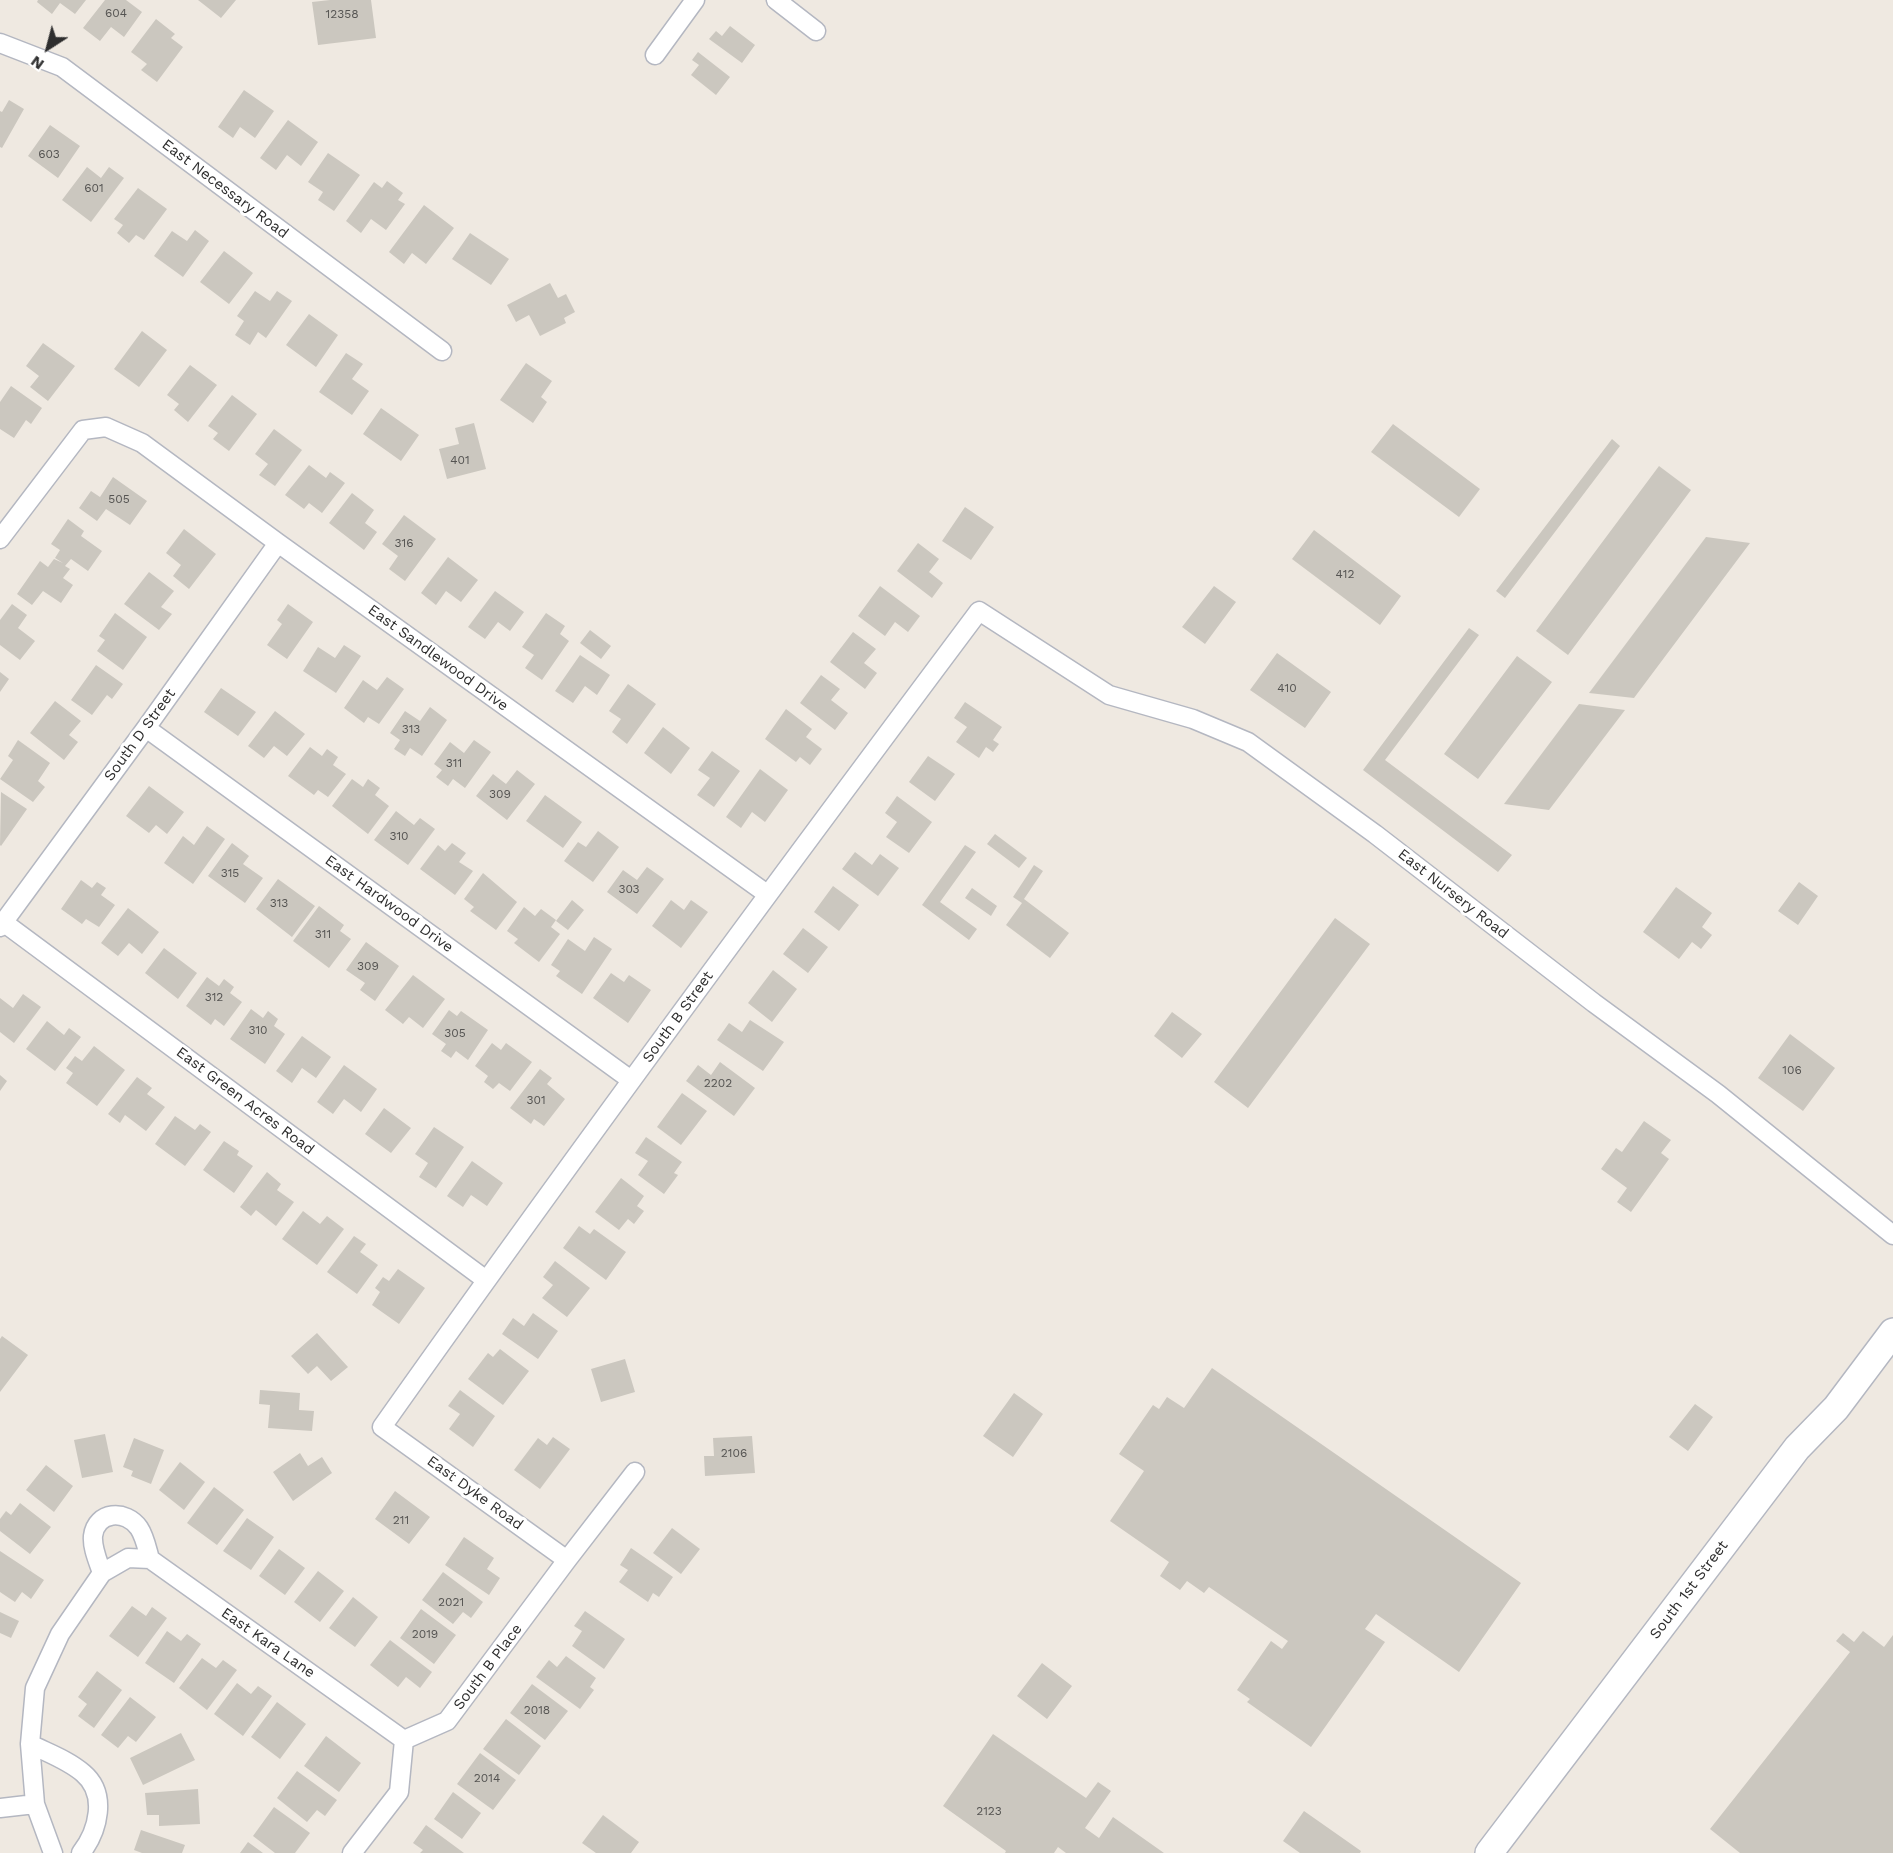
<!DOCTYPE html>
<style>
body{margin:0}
#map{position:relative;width:1893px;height:1853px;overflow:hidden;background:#efe9e1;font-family:"Work Sans",sans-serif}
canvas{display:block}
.north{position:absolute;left:18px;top:18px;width:60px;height:60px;-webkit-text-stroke:4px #fff;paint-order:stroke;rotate:216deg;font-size:16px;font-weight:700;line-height:24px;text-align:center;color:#2e2e2e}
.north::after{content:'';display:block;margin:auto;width:21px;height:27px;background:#2e2e2e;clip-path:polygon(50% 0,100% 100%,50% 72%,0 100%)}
</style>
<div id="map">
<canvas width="1893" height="1853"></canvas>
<div class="north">N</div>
</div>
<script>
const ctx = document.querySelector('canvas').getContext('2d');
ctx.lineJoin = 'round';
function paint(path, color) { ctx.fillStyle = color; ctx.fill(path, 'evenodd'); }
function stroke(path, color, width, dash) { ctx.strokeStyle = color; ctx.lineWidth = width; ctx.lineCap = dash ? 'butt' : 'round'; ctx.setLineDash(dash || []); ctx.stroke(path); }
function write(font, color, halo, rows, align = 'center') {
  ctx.font = font + ' "Work Sans",sans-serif'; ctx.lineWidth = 6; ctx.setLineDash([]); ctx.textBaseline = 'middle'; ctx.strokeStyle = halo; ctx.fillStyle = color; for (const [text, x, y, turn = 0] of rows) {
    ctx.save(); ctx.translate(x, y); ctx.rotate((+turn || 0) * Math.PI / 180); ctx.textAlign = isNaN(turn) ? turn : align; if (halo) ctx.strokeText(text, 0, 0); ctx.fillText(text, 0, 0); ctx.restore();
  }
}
const building = new Path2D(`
 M38 0H86L75 14 60 3 52 14 37 2Z
 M105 0H126L142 12 124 37 111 27 100 41 83 28Z
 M198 0H236L221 18Z
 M330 0H371L376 38 318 45 312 2Z
 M156 19 175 34 171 38 183 47 157 82 141 70 147 64 131 52Z
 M730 26 755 45 742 63 709 39 716 31 722 36Z
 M698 52 730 77 716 95 691 75 699 65 692 60Z
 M244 90 274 111 255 138 240 127 233 138 218 127Z
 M9 100 24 109 2 148 0 147V111L2 112Z
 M288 120 318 142 301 166 287 155 276 170 260 158Z
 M50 125 80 146 58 178 28 156Z
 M328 153 360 175 334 211 318 200 323 192 308 182Z
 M87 167 101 178 109 167 124 178 91 222 62 200Z
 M387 181 403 193 398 200 405 204 386 230 371 219 361 233 346 221 374 182 382 188Z
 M138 188 167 209 144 240 136 235 129 243 117 233 123 225 114 219Z
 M424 205 454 228 426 264 412 253 404 264 389 252Z
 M195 230 209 241 183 277 154 256 172 231 187 241Z
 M470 233 509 259 491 285 452 259Z
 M224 251 253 273 229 304 200 282Z
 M550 283 558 298 566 294 575 312 564 318 566 323 540 336 529 315 516 322 507 305Z
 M255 291 270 301 277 291 292 301 266 338 258 332 250 345 235 335 244 321 237 316Z
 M309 314 338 335 316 367 286 345Z
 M142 331 167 350 139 387 114 369Z
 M43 343 75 366 48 401 30 387 39 376 26 366Z
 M346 353 363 364 352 379 369 391 352 415 319 392Z
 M526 363 552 381 541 397 547 402 533 423 500 400Z
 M190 365 217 385 188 422 174 410 179 404 167 395Z
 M11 386 42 408 31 424 26 420 14 438 0 429V402Z
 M232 395 257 414 229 451 213 439 218 433 208 426Z
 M381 408 419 435 401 461 363 434Z
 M474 423 486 469 447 479 439 449 459 444 455 428Z
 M1393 424 1480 489 1459 517 1371 452Z
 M274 429 302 450 275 486 259 475 268 464 255 454Z
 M1612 439 1620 446 1505 598 1496 591Z
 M309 465 326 478 330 472 345 483 322 513 309 503 304 509 285 495Z
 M1659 466 1691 490 1568 655 1536 631Z
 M113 477 147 501 130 525 106 509 97 521 79 508 91 491 100 497Z
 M352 493 374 510 365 523 377 532 364 550 329 523Z
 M965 507 994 527 971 560 942 541Z
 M404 515 436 539 405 581 389 569 398 556 382 544Z
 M68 519 84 531 81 536 102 551 88 571 71 559 65 566 70 569 63 578 73 585 61 603 43 591 32 605 17 594 40 561 48 567 54 559 63 563 55 558 60 550 51 544Z
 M184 529 216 554 189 589 173 576 181 565 166 553Z
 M1314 530 1401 596 1380 625 1292 559Z
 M1706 537 1750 543 1634 698 1589 693Z
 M918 543 939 559 929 572 943 583 932 598 897 571Z
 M448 557 478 580 461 602 446 591 436 605 421 593Z
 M149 572 174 591 161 607 172 614 159 630 124 604Z
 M880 586 920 616 908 632 895 622 885 636 858 616Z
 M1214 586 1236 602 1205 644 1182 627Z
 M495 591 524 612 510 631 498 622 485 639 468 627Z
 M12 604 27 615 18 628 35 641 20 660 0 645V620Z
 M288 604 313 622 287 659 267 645 282 624 277 620Z
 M115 613 147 637 123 670 97 651 105 640 99 636Z
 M546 613 565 626 560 634 569 641 542 680 525 668 534 655 522 647Z
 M1469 628 1479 635 1385 760 1512 855 1498 872 1363 770Z
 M590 630 611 646 601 659 580 643Z
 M853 632 876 649 864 663 877 673 865 689 830 662Z
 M344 645 361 656 336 693 303 671 318 647 335 658Z
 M1277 653 1331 692 1305 728 1250 690Z
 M580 655 610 675 597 695 585 686 573 703 555 691Z
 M1517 656 1552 682 1478 779 1444 754Z
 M96 665 123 684 112 699 107 695 92 715 71 700Z
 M0 672 9 679 0 692Z
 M821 675 840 689 831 700 848 713 835 730 800 703Z
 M387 677 404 689 379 724 368 717 364 723 344 708 363 680 377 690Z
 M628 684 656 704 627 744 612 732 621 719 609 711Z
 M221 688 256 712 238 736 204 712Z
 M55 701 81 721 69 735 78 742 64 760 30 733Z
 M965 702 1002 727 993 740 999 744 993 752 986 747 979 758 956 742 967 727 954 718Z
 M1579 704 1625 710 1549 810 1504 804Z
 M430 707 447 720 422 756 410 748 405 756 394 749 400 740 390 733 405 711 420 721Z
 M786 709 812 729 806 737 822 749 810 765 800 757 796 762 765 739Z
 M275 711 305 734 287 756 274 746 264 758 248 746Z
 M663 727 690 748 671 774 644 753Z
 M18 740 50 763 38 781 45 787 33 802 0 779 13 760 8 756Z
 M474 740 491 752 465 788 453 779 448 786 436 777 442 770 434 764 450 742 464 753Z
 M310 747 322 756 327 749 338 757 333 765 346 774 328 797 318 790 314 795 288 776Z
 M712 751 740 771 714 807 697 795 710 778 698 770Z
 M928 756 955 774 935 801 909 782Z
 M760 769 788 790 765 822 752 812 741 828 726 817Z
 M517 770 535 784 507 820 476 796 493 774 506 784Z
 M352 779 363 787 368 779 380 788 375 795 389 806 368 834 332 806Z
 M149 786 184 812 167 834 156 825 149 833 126 816Z
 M1 792 27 809 1 846 0 845Z
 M545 795 582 822 563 848 526 821Z
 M897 796 932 822 909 853 886 837 897 822 885 813Z
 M396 811 414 825 420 818 435 829 408 865 374 840Z
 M207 826 225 839 193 884 164 863 183 836 194 845Z
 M598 831 619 847 593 882 564 861 578 842 586 847Z
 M995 834 1027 858 1019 868 987 844Z
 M232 843 249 856 243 864 263 878 245 903 208 876Z
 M452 843 466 853 459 862 473 871 455 895 420 869 438 845 445 851Z
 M965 845 976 852 940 902 977 929 969 940 922 905Z
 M855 852 872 865 880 854 899 868 878 896 842 869Z
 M1034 865 1043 871 1024 899 1069 933 1050 958 1006 925 1022 903 1013 897Z
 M647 867 664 879 637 914 607 892 623 870 637 880Z
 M483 873 517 902 496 930 470 911 474 907 464 899Z
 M278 879 315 906 292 937 256 909Z
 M81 880 92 888 97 882 106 888 101 895 115 905 99 927 86 919 82 924 61 909Z
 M1799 882 1818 896 1798 925 1778 911Z
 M833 886 859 905 839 931 814 912Z
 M1676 887 1712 913 1702 927 1712 935 1701 949 1692 942 1679 959 1643 932Z
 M972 888 997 906 991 916 965 898Z
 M572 900 584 910 568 930 556 921Z
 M671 900 684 910 691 900 708 912 681 948 652 926Z
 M319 906 344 925 340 931 351 939 329 968 293 941Z
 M524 907 535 916 541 909 556 920 551 927 560 934 539 962 514 943 518 939 507 931Z
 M128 908 159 932 142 954 129 943 118 956 101 943Z
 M1335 918 1370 944 1248 1108 1214 1082Z
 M803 928 828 947 808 973 783 954Z
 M594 937 612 949 582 994 556 976 560 971 551 965 568 939 585 951Z
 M366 942 399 966 375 1001 360 990 365 983 346 970Z
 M164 948 197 973 178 999 145 973Z
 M773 970 797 989 772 1022 748 1003Z
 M611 973 624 982 629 975 651 990 628 1023 593 998Z
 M413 975 445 999 423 1028 409 1017 403 1024 385 1010Z
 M207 977 219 986 224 979 234 987 230 993 242 1002 224 1026 215 1019 211 1025 186 1006Z
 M23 994 41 1007 14 1043 0 1032V998L13 1008Z
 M251 1009 263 1018 268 1011 278 1019 274 1026 285 1034 265 1064 230 1039Z
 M449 1010 457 1016 461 1011 488 1030 468 1060 456 1051 451 1058 441 1051 446 1044 432 1034Z
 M1172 1012 1202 1034 1182 1058 1154 1036Z
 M750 1020 784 1042 763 1071 717 1040 729 1023 742 1032Z
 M47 1021 64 1035 69 1028 81 1037 55 1071 26 1049Z
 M1790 1034 1835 1068 1803 1111 1758 1078Z
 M302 1036 331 1057 316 1078 302 1068 292 1083 276 1071Z
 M492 1043 501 1050 506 1043 532 1062 510 1091 499 1083 493 1089 484 1082 488 1076 475 1066Z
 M94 1046 125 1070 97 1106 66 1083 73 1073 66 1068 75 1056 82 1061Z
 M720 1062 755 1088 734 1116 686 1081 698 1065 711 1075Z
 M344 1065 377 1089 361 1112 344 1099 333 1114 317 1102Z
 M540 1069 552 1078 547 1084 565 1099 544 1126 534 1119 531 1124 510 1108Z
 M0 1075 7 1081 0 1091Z
 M137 1077 152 1088 147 1094 165 1107 146 1131 125 1115 120 1123 108 1114Z
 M682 1093 707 1111 681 1145 657 1127Z
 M384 1108 411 1128 391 1153 365 1134Z
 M175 1116 195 1130 200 1124 211 1132 185 1166 155 1144Z
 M1644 1121 1671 1140 1661 1153 1669 1159 1631 1212 1617 1202 1627 1188 1601 1169 1616 1148 1622 1152Z
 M434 1127 464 1147 436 1188 419 1177 428 1163 415 1154Z
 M646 1137 682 1162 674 1173 678 1175 664 1194 638 1175 648 1161 635 1153Z
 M224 1141 239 1151 237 1155 253 1166 234 1193 203 1170Z
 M472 1161 503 1183 487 1206 471 1195 463 1207 447 1196Z
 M267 1172 281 1184 277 1190 294 1202 276 1226 256 1210 251 1216 240 1207Z
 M621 1178 644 1196 637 1206 644 1211 634 1224 628 1219 619 1230 595 1212Z
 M303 1211 320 1224 327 1216 344 1229 317 1265 282 1239Z
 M579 1226 590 1234 594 1229 626 1252 606 1280 563 1248Z
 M354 1236 366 1244 360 1252 378 1265 357 1294 327 1272Z
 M555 1261 590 1288 567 1317 542 1298 553 1285 543 1277Z
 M398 1269 425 1288 399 1324 372 1305 380 1292 375 1288 383 1277 389 1281Z
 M533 1313 558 1331 538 1359 502 1334 513 1318 524 1326Z
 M317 1333 348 1367 331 1381 317 1366 308 1374 291 1356Z
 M2 1336 28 1355 0 1392V1339Z
 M500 1349 529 1371 503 1405 468 1379 488 1353 493 1357Z
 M625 1359 635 1392 601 1402 591 1369Z
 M1212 1368 1521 1583 1459 1672 1376 1614 1365 1629 1385 1642 1311 1747 1247 1702 1250 1699 1237 1690 1271 1641 1282 1649 1288 1641 1209 1587 1204 1593 1187 1581 1180 1590 1160 1576 1169 1562 1110 1521 1144 1471 1119 1454 1153 1405 1159 1409 1167 1397 1184 1408Z
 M260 1390 300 1393 299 1410 314 1411 312 1431 268 1428 270 1405 259 1404Z
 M460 1390 495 1416 473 1447 449 1429 460 1414 448 1406Z
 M1014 1393 1043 1414 1013 1457 983 1436Z
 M1695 1404 1713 1417 1688 1451 1669 1437Z
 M105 1434 113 1472 82 1478 74 1440Z
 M752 1436 755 1473 705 1476 704 1456H714L713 1438Z
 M553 1437 570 1449 540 1489 514 1470 538 1438 547 1445Z
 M134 1438 164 1450 151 1484 131 1476 133 1471 123 1467Z
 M300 1453 308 1466 322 1457 332 1473 293 1501 273 1472Z
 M180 1462 205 1482 184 1510 159 1490Z
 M46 1465 73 1486 54 1512 26 1490Z
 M214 1487 244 1510 217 1545 187 1523Z
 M395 1491 430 1517 409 1544 375 1519Z
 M20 1503 51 1527 30 1554 0 1531V1519L6 1511 11 1515Z
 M247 1518 274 1537 251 1570 223 1551Z
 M672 1528 700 1549 681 1574 653 1553Z
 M464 1537 494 1558 487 1569 500 1578 489 1595 445 1565Z
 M631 1548 673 1577 659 1597 653 1593 648 1602 619 1582 628 1570 620 1565Z
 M279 1549 305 1568 285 1595 259 1576Z
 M0 1551 44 1580 31 1599 22 1592 15 1602 0 1592Z
 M318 1571 344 1591 320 1622 294 1602Z
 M443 1572 483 1602 471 1618 463 1612 453 1624 422 1600Z
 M353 1597 378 1617 355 1647 329 1628Z
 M132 1606 146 1616 152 1607 167 1618 138 1657 109 1636Z
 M421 1609 456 1635 434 1664 400 1638Z
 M585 1611 625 1639 604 1669 572 1646 582 1631 574 1626Z
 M0 1612 19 1621 11 1638 0 1633Z
 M167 1631 181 1641 187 1634 201 1644 174 1683 145 1663Z
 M1863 1631 1884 1647 1893 1635V1853H1740L1710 1829 1850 1652 1836 1641 1843 1633 1854 1642Z
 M390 1640 432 1672 420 1688 406 1677 398 1687 370 1665Z
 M566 1656 596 1678 590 1687 594 1690 580 1709 536 1677 549 1660 557 1667Z
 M202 1658 216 1668 223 1660 237 1670 207 1710 179 1688Z
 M1042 1663 1072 1686 1047 1719 1017 1696Z
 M97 1671 122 1690 94 1728 78 1716 87 1704 78 1697Z
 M237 1683 251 1694 258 1686 272 1696 243 1736 214 1714Z
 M532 1684 568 1711 545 1740 510 1713Z
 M130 1697 156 1717 136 1742 128 1736 118 1748 101 1735Z
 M277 1702 306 1724 280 1759 251 1737Z
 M506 1719 541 1746 519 1775 483 1749Z
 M181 1733 195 1760 143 1785 130 1758Z
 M993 1734 1086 1798 1098 1782 1111 1791 1085 1828 1099 1838 1113 1817 1164 1853H1066L1058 1847 1054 1853H1005L1006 1851 943 1806Z
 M326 1736 361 1763 339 1792 304 1766Z
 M480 1753 516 1780 493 1810 457 1784Z
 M297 1771 337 1800 325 1816 317 1810 307 1822 277 1798Z
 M198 1789 200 1824 159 1826V1815H147L145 1793Z
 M453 1792 481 1813 462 1839 434 1819Z
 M274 1807 310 1833 295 1853H275L253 1836Z
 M1304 1811 1361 1851 1360 1853H1300L1283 1841Z
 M603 1815 639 1842 631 1853H596L582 1843Z
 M426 1825 464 1853H420L423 1850 413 1843Z
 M141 1830 185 1845 182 1853H142L134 1850Z
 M248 1842 263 1853H240Z`);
const street = new Path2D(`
 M776 0 816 31
 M0 43 62 67 442 351
 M655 55 695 0
 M0 539 83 430 106 427 142 443 278 543 767 894
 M146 728 631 1080
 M3 922 486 1280
 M0 927 146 728 278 543
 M567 1560 382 1427C577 1151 777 881 979 611L1109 695 1193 719 1248 742 1375 834 1594 1003 1718 1094 1893 1235
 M102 1573C98 1561 92 1548 93 1536 96 1511 126 1509 139 1528 145 1537 147 1549 150 1559
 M30 1744C48 1753 68 1760 83 1773 108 1794 98 1831 81 1853
 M0 1808 35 1804
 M53 1853 35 1804 30 1744 35 1688 60 1634 102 1573 128 1558 150 1559 404 1740
 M352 1853 399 1792 404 1740 447 1721 567 1560 635 1472`);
const secondary = new Path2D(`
 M1489 1853 1797 1448 1836 1408 1893 1332`);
const numberNames = [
 ["604",116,13],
 ["12358",342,14],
 ["603",49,154],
 ["601",94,188],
 ["401",460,460],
 ["505",119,499],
 ["316",404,543],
 ["412",1345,574],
 ["410",1287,688],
 ["313",411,729],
 ["311",454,763],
 ["309",500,794],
 ["310",399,836],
 ["315",230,873],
 ["303",629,889],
 ["313",279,903],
 ["311",323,934],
 ["309",368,966],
 ["312",214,997],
 ["310",258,1030],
 ["305",455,1033],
 ["106",1792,1070],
 ["2202",718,1083],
 ["301",536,1100],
 ["2106",734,1453],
 ["211",401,1520],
 ["2021",451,1602],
 ["2019",425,1634],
 ["2018",537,1710],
 ["2014",487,1778],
 ["2123",989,1811]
];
const streetNames = [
 ["East Necessary Road",225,189,37],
 ["East Sandlewood Drive",438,658,36],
 ["South D Street",140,735,-54],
 ["East Nursery Road",1453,894,38],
 ["East Hardwood Drive",389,904,36],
 ["South B Street",678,1017,-54],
 ["East Green Acres Road",245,1101,37],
 ["East Dyke Road",475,1493,36],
 ["South 1st Street",1689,1590,-53],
 ["East Kara Lane",268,1643,35],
 ["South B Place",488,1667,-53]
];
paint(building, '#cbc7bf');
stroke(street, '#b4b7c1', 21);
stroke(secondary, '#b4b7c1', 30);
stroke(street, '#fff', 18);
stroke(secondary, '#fff', 27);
write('12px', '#555452', null, numberNames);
write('15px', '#2e2e2e', '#fff', streetNames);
</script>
